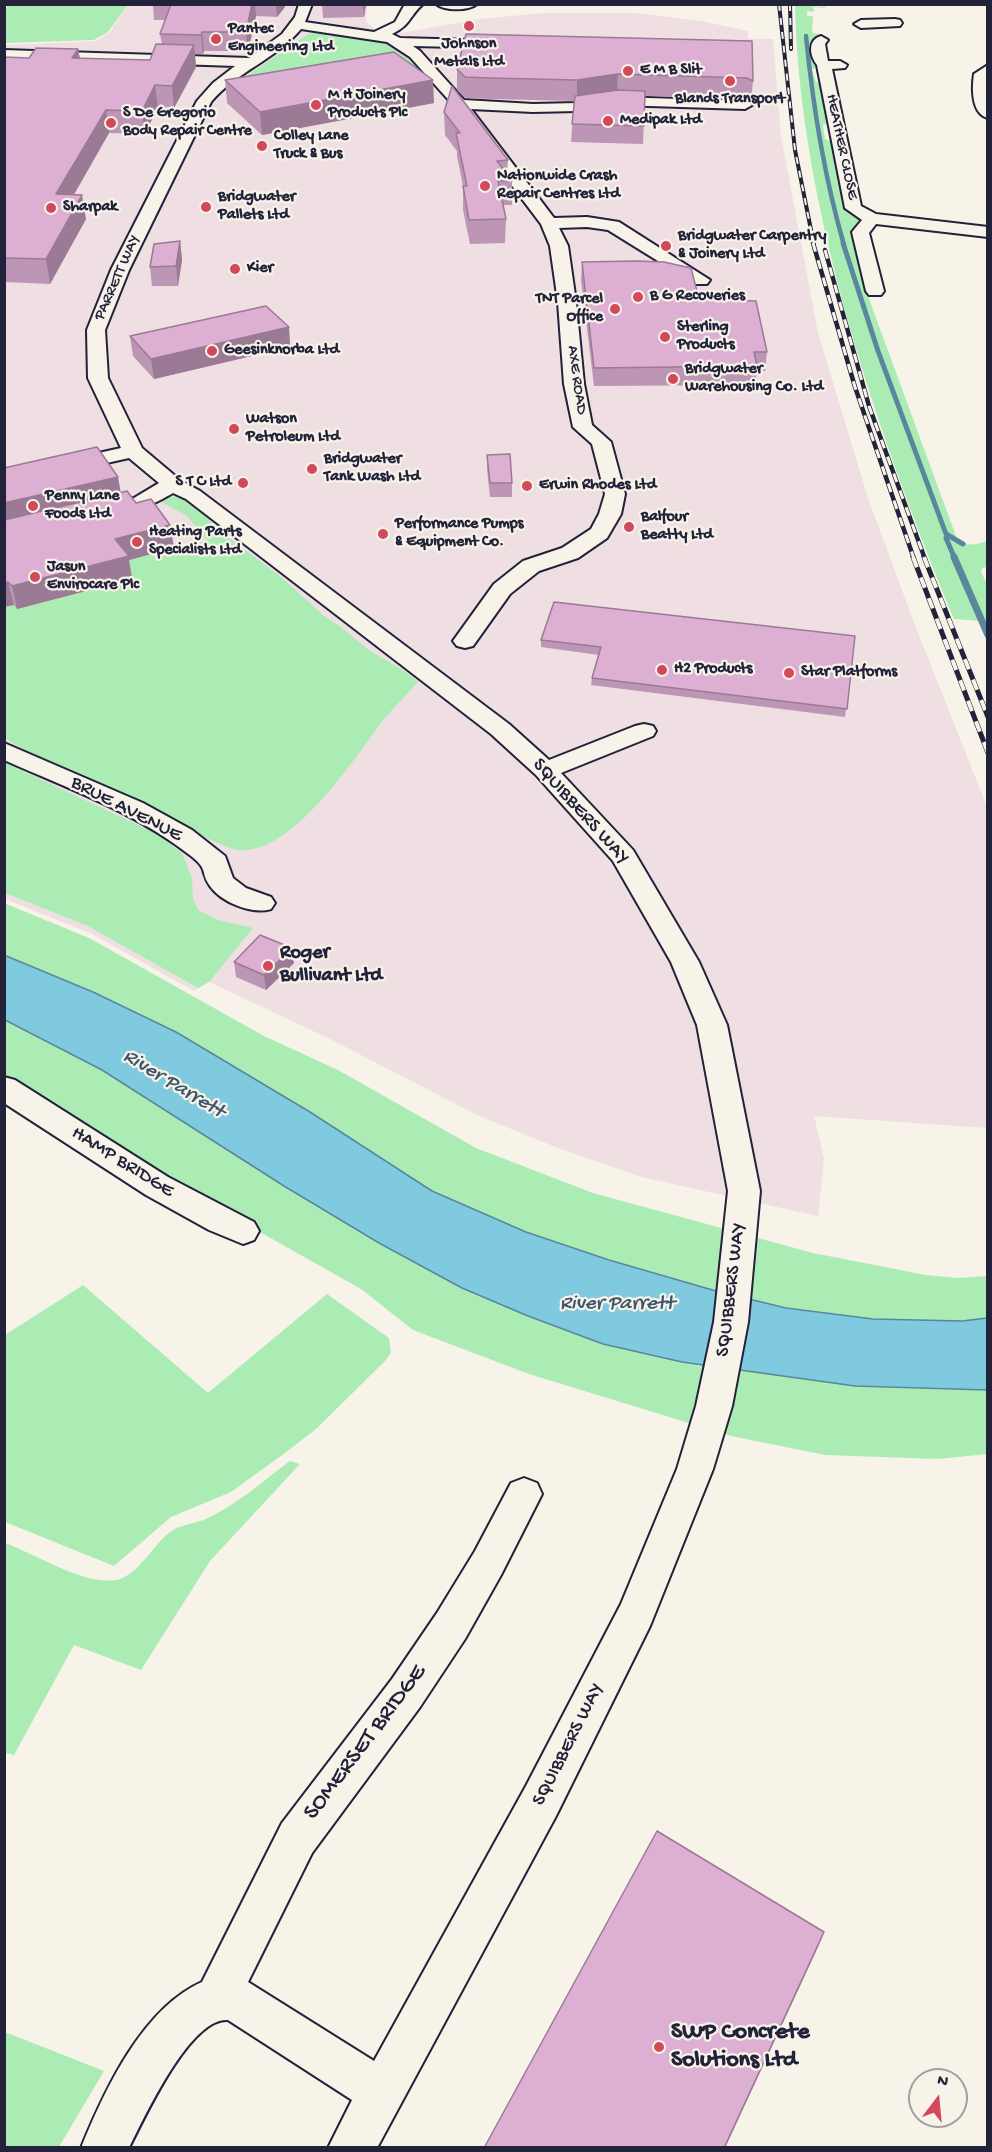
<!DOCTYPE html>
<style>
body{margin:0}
#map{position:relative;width:992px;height:2152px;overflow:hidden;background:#f7f3e8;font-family:"Gochi Hand",sans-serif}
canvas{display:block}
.frame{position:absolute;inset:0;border:6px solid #22223b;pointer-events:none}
.north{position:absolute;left:908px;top:2068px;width:60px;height:60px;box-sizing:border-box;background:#f7f3e8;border:2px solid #a29fa3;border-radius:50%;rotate:16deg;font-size:16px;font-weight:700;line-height:24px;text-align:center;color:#22223b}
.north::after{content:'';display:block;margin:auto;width:21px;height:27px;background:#d1495b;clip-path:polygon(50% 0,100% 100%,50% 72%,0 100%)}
</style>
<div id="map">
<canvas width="992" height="2152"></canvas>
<div class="frame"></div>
<div class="north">N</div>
</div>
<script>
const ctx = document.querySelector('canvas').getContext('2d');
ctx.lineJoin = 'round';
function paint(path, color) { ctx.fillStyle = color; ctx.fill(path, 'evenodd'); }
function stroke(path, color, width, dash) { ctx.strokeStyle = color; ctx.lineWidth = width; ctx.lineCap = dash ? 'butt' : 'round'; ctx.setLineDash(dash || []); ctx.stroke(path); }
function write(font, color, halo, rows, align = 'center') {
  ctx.font = font + ' "Gochi Hand",sans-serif'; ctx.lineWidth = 4.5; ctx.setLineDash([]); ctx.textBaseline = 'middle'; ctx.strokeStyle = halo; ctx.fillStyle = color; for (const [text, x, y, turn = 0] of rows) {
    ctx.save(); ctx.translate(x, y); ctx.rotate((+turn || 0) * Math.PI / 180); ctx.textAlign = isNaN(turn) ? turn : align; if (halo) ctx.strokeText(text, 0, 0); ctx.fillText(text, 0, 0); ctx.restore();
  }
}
const built = new Path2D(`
 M129 4 367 5 366 22 378 31 389 35 480 19 544 13H637L701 21 748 31V39H773L781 136 818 333 868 498 913 620 987 807V1128L814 1116 824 1158 818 1216 641 1177 558 1148 479 1116 330 1039 209 982 194 991 90 933 5 899 4 45 96 41 110 32Z`);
const green = new Path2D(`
 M9 4H128V5L108 32 94 40 5 43V10Z
 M795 5 823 7 824 5 825 8 813 7 814 12 807 11V16H813L812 33 819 34 813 44 817 67 812 69 816 82 820 83 822 87 829 123 823 125 825 139 832 142 846 208 859 219 852 233 868 296 957 539C968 547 975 545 987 541V567L982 568 981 572 987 584V635L980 621 954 619C877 433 799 206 795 5Z
 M322 32 329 37C362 25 395 48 420 68L276 94 226 90 308 34Z
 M183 496 228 537 281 577 324 616 338 625 369 650 406 672 418 682C407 694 395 706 384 719 355 757 293 855 239 850 220 848 177 821 157 812 106 788 52 769 5 738V607L14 605 17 609 132 579 119 562 207 540 187 516 160 501 165 497Z
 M4 762 155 833 182 853 192 878 193 898 198 910 218 920 253 928 209 982 198 988 88 926 5 893Z
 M4 903 89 938 264 1036 338 1070 476 1148 593 1193 813 1253 926 1275 958 1278 987 1276V1318L962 1321 873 1319 786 1308 716 1291 609 1260 526 1232 432 1191 310 1112 176 1032 93 992 5 955Z
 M4 1020 102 1070 284 1186 379 1243 462 1288 528 1316 603 1344 682 1362 855 1386 987 1390V1454L938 1459 825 1455 731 1436 529 1374 413 1330 361 1289 164 1178 5 1076Z
 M83 1285 208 1393 327 1294 389 1338 391 1353 385 1361 316 1429 285 1453 231 1492 171 1517 114 1566 5 1522V1335Z
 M290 1461 300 1464 210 1561 141 1670 74 1645 14 1755 7 1753 5 1757V1543C36 1554 82 1585 116 1580 138 1576 152 1546 170 1532 181 1524 196 1524 208 1518 238 1504 264 1480 290 1461Z
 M5 2032 104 2071 59 2147H5Z`);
const water = new Path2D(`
 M4 955 93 992 176 1032 310 1112 432 1191 526 1232 609 1260 716 1291 786 1308 873 1319 962 1321 987 1318V1390L855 1386 682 1362 603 1344 528 1316 462 1288 379 1243 284 1186 102 1070 5 1020Z`);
const streamFar2 = new Path2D(`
 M806 36C813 107 824 176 844 245`);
const streamFar1 = new Path2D(`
 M843 243 878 351 946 534 963 544
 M946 538 955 559`);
const stream = new Path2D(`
 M954 557 988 635`);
const minor = new Path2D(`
 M299 4H312L305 22 374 32 395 22 405 4H423C409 16 411 25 392 34L400 38 508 41 510 44 503 48 413 46 420 51 464 100 533 104 577 103 617 97 745 101 752 105 745 109 617 105 577 111 533 112 471 109 554 218 587 217 619 222 710 280 707 284H695L608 230 587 227 559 228 568 246 576 302 584 384 592 425 611 442 625 494 621 514 607 538 578 558 539 571 510 594 473 646 465 648 457 646 453 641 494 584 523 561 562 548 591 529 599 514 605 494 592 444 573 427 564 384 558 302 550 246 541 224 466 125 454 106 410 57 387 42 301 29C275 60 236 72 211 102L129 270 105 330 108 378 142 448 180 480 200 491 509 724 549 760 635 726 644 724 653 726 656 731 653 736 561 773 633 850 699 962 727 1025 760 1191 748 1322 732 1406 713 1469 650 1626 556 1816 377 2148H328L352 2100 228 2020C190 2017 144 2118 129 2148H81C105 2089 143 2008 202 1982L282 1823 392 1679 437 1613 475 1551 511 1483 524 1478 537 1483 542 1494 501 1575 465 1639 420 1707 312 1853 248 1982 374 2061 526 1786 621 1604 677 1469 696 1406 714 1322 728 1191 697 1025 671 962 613 861 536 775 491 734 186 499 173 493C154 504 119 522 96 517L93 512 96 507 134 498 159 483 129 458 4 486V474L121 448 88 378 87 330 111 270 197 101 213 83 235 66 4 58V50L249 58 282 34 295 17Z
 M436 4H477C469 11 444 11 436 4Z
 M895 19 900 20 902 23 900 26 861 28 854 24 861 20Z
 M821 36 828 40 825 44 828 61H840L847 65 845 68 832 69 861 206 876 214 988 227V237L876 224 869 233 884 291 881 295H869L866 291 852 232 862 220 845 208 817 65C810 56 807 40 821 36Z
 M988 65V118C971 114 972 87 974 74Z
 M4 743 143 803 192 830 225 856 233 878 246 888 271 897 275 903 271 909C252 915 221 902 210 886 200 872 209 870 191 856 137 813 67 788 4 760Z
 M4 1077 15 1080 168 1177 254 1222 259 1231 254 1240 243 1244 209 1230 146 1195 4 1103Z`);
const railFar2 = new Path2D(`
 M779 4 795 150 814 245
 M790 4 791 49`);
const railFar1 = new Path2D(`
 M813 243 855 387 914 559
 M825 250 869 406 925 559`);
const rail = new Path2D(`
 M913 557 988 753
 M924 557 988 717`);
const wall = new Path2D(`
 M153 4H285V7L277 17 256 16 248 51H204L203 54H195L196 67 174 108 158 107 145 134 109 133 74 195 86 219 50 284 4 282V57L29 58 78 49 80 59 150 60 162 44 160 34 165 20H154Z
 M322 4H366L364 17 323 18Z
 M752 41 753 81 751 102 745 99 645 96 643 144 571 142 574 101 489 99 465 98 457 90V69Z
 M225 80 434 103 262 135 227 103Z
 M444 112 508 160 507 175 512 181V205H503L506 219 505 243 470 244 463 210V186L457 156V151L445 135Z
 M180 241 182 260 178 286H152L150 267Z
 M582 262 699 299 767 352 765 371H757L755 385 594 386 581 280Z
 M289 327 290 347 154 379 133 356 130 336Z
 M487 455 512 483V497H490L487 469Z
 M4 468 118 477 120 492 170 525 174 548 129 560 132 579 17 609 14 605 4 607Z
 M855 636 845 717 591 685 592 678 599 655 541 647V640Z
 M234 962 294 963 266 990 236 977Z`);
const shadedWall = new Path2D(`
 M252 4H255L256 16 248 51 246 32Z
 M276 4H285V7L277 17Z
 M363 4H366L364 17Z
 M202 32 204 51 203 54 201 35Z
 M194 45 196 67 174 108 172 86Z
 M78 49 82 71 72 58Z
 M618 74 617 95 577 101V80Z
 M433 80 434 103 262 135 260 112Z
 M155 85 158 107 145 134 142 111Z
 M106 110 109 133 60 218 56 194Z
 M82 195 86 219 50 284 46 259Z
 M180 241 182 260 178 286 176 266Z
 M289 327 290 347 154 379 151 359Z
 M118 477 122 500 4 528V503Z
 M170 525 174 548 129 560 132 579 17 609 12 586 115 539Z
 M8 582 14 605 4 607V583Z
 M292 948 294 963 266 990 264 975Z
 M824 1932 818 1947 725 2148H724Z`);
const building = new Path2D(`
 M171 4H252L246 32H202L201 35 160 34Z
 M466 34 752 41 753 81 747 78 618 74 577 80 489 78 465 77 457 69Z
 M156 44 194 45 172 86 155 85 142 111 106 110 56 194 82 195 46 259 4 258V57L29 58 36 48 78 49 72 58 150 60Z
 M394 52 433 80 260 112 225 80Z
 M452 86 508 160 497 161 512 181H498L506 219 469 220 463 186H467L456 133H460L444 112Z
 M618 90 645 91 644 126 572 124 575 96Z
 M180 241 176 266 150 267 154 244Z
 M637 261 664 262 691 268 699 299 756 301 767 352H754L757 366 594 368 582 262Z
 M266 306 289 327 151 359 130 336Z
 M97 447 118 477 4 503V468Z
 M510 454 512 483H490L487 455Z
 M127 491 136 503 151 499 170 525 115 539 129 556 12 586 8 582 4 583V520Z
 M554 602 855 636 847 709 592 678 601 647 541 640Z
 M260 935 292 948 264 975 234 962Z
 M657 1831 824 1932 724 2148H484Z`);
const markers = [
 [469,26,6,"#d1495b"],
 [216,39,6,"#d1495b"],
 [628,71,6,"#d1495b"],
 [730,81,6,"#d1495b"],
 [316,105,6,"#d1495b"],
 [608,121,6,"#d1495b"],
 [111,123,6,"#d1495b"],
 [262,146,6,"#d1495b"],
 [485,186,6,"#d1495b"],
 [206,207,6,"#d1495b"],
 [51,208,6,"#d1495b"],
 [666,246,6,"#d1495b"],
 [235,269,6,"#d1495b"],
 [638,297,6,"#d1495b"],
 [615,309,6,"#d1495b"],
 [665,337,6,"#d1495b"],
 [212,351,6,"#d1495b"],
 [673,379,6,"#d1495b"],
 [234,429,6,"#d1495b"],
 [312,469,6,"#d1495b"],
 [243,483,6,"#d1495b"],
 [527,486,6,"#d1495b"],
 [33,506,6,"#d1495b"],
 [629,527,6,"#d1495b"],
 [383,534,6,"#d1495b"],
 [137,542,6,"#d1495b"],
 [35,577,6,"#d1495b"],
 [662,670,6,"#d1495b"],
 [789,673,6,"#d1495b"],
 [268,966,6,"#d1495b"],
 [659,2047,6,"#d1495b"]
];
const farPoinames = [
 ["Pantec",228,30],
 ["Engineering Ltd",228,48],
 ["Johnson",469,45,"center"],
 ["Metals Ltd",469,63,"center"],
 ["E M B Slit",640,71],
 ["M H Joinery",328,96],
 ["Products Plc",328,114],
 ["Blands Transport",730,100,"center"],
 ["S De Gregorio",123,114],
 ["Body Repair Centre",123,132],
 ["Medipak Ltd",620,121],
 ["Colley Lane",274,137],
 ["Truck & Bus",274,155],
 ["Nationwide Crash",497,177],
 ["Repair Centres Ltd",497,195],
 ["Bridgwater",218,198],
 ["Pallets Ltd",218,216],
 ["Sharpak",63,208],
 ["Bridgwater Carpentry",678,237],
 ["& Joinery Ltd",678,255],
 ["Kier",247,269],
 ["B G Recoveries",650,297],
 ["TNT Parcel",603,300,"right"],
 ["Office",603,318,"right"],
 ["Sterling",677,328],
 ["Products",677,346],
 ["Geesinknorba Ltd",224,351],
 ["Bridgwater",685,370],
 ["Warehousing Co. Ltd",685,388],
 ["Watson",246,420],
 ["Petroleum Ltd",246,438],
 ["Bridgwater",324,460],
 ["Tank Wash Ltd",324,478],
 ["S T C Ltd",231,483,"right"],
 ["Erwin Rhodes Ltd",539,486],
 ["Penny Lane",45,497],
 ["Foods Ltd",45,515],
 ["Balfour",641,518],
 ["Beatty Ltd",641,536],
 ["Performance Pumps",395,525],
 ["& Equipment Co.",395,543],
 ["Heating Parts",149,533],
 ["Specialists Ltd",149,551],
 ["Jasun",47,568],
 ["Envirocare Plc",47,586],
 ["H2 Products",674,670],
 ["Star Platforms",801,673]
];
const farStreetnames = [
 ["HEATHER CLOSE",841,147,78],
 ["PARRETT WAY",118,278,-66],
 ["AXE ROAD",576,380,82]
];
const streetNames = [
 ["BRUE AVENUE",126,810,27],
 ["SQUIBBERS WAY",580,812,48],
 ["HAMP BRIDGE",122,1163,32],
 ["SQUIBBERS WAY",732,1290,-83],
 ["SQUIBBERS WAY",569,1745,-63]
];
const poiNames = [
 ["Roger",280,954],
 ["Bullivant Ltd",280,977]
];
const waterNames = [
 ["River Parrett",173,1085,31],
 ["River Parrett",617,1305]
];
const nearStreetnames = [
 ["SOMERSET BRIDGE",366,1743,-53]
];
const nearPoinames = [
 ["SWP Concrete",671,2033],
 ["Solutions Ltd",671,2061]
];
paint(built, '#efdfe2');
paint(green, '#abecb5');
paint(water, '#7fcade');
stroke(water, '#5a879d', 1.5);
stroke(streamFar2, '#5a879d', 4.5);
stroke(streamFar1, '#5a879d', 5);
stroke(stream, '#5a879d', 7);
stroke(minor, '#22223b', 4);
paint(minor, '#f7f3e8');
stroke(railFar2, '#22223b', 4);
stroke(railFar1, '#22223b', 4.5);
stroke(rail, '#22223b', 5);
stroke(railFar2, '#f7f3e8', 2, [7]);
stroke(railFar1, '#f7f3e8', 3, [9]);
stroke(rail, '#f7f3e8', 4, [11]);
paint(wall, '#bd96b5');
paint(shadedWall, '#9a7a94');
paint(building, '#dcafd3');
stroke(building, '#9a7a94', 1.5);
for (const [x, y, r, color] of markers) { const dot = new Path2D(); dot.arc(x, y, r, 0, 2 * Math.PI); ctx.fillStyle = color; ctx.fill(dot); stroke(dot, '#f7f3e8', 2); }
write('bold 16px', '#22223b', '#f7f3e8', farPoinames, 'left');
write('16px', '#22223b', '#f7f3e8', farStreetnames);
write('20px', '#22223b', '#f7f3e8', streetNames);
write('bold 20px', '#22223b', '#f7f3e8', poiNames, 'left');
write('italic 21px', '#3e546c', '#f7f3e8', waterNames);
write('24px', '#22223b', '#f7f3e8', nearStreetnames);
write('bold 24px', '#22223b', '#f7f3e8', nearPoinames, 'left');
</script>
